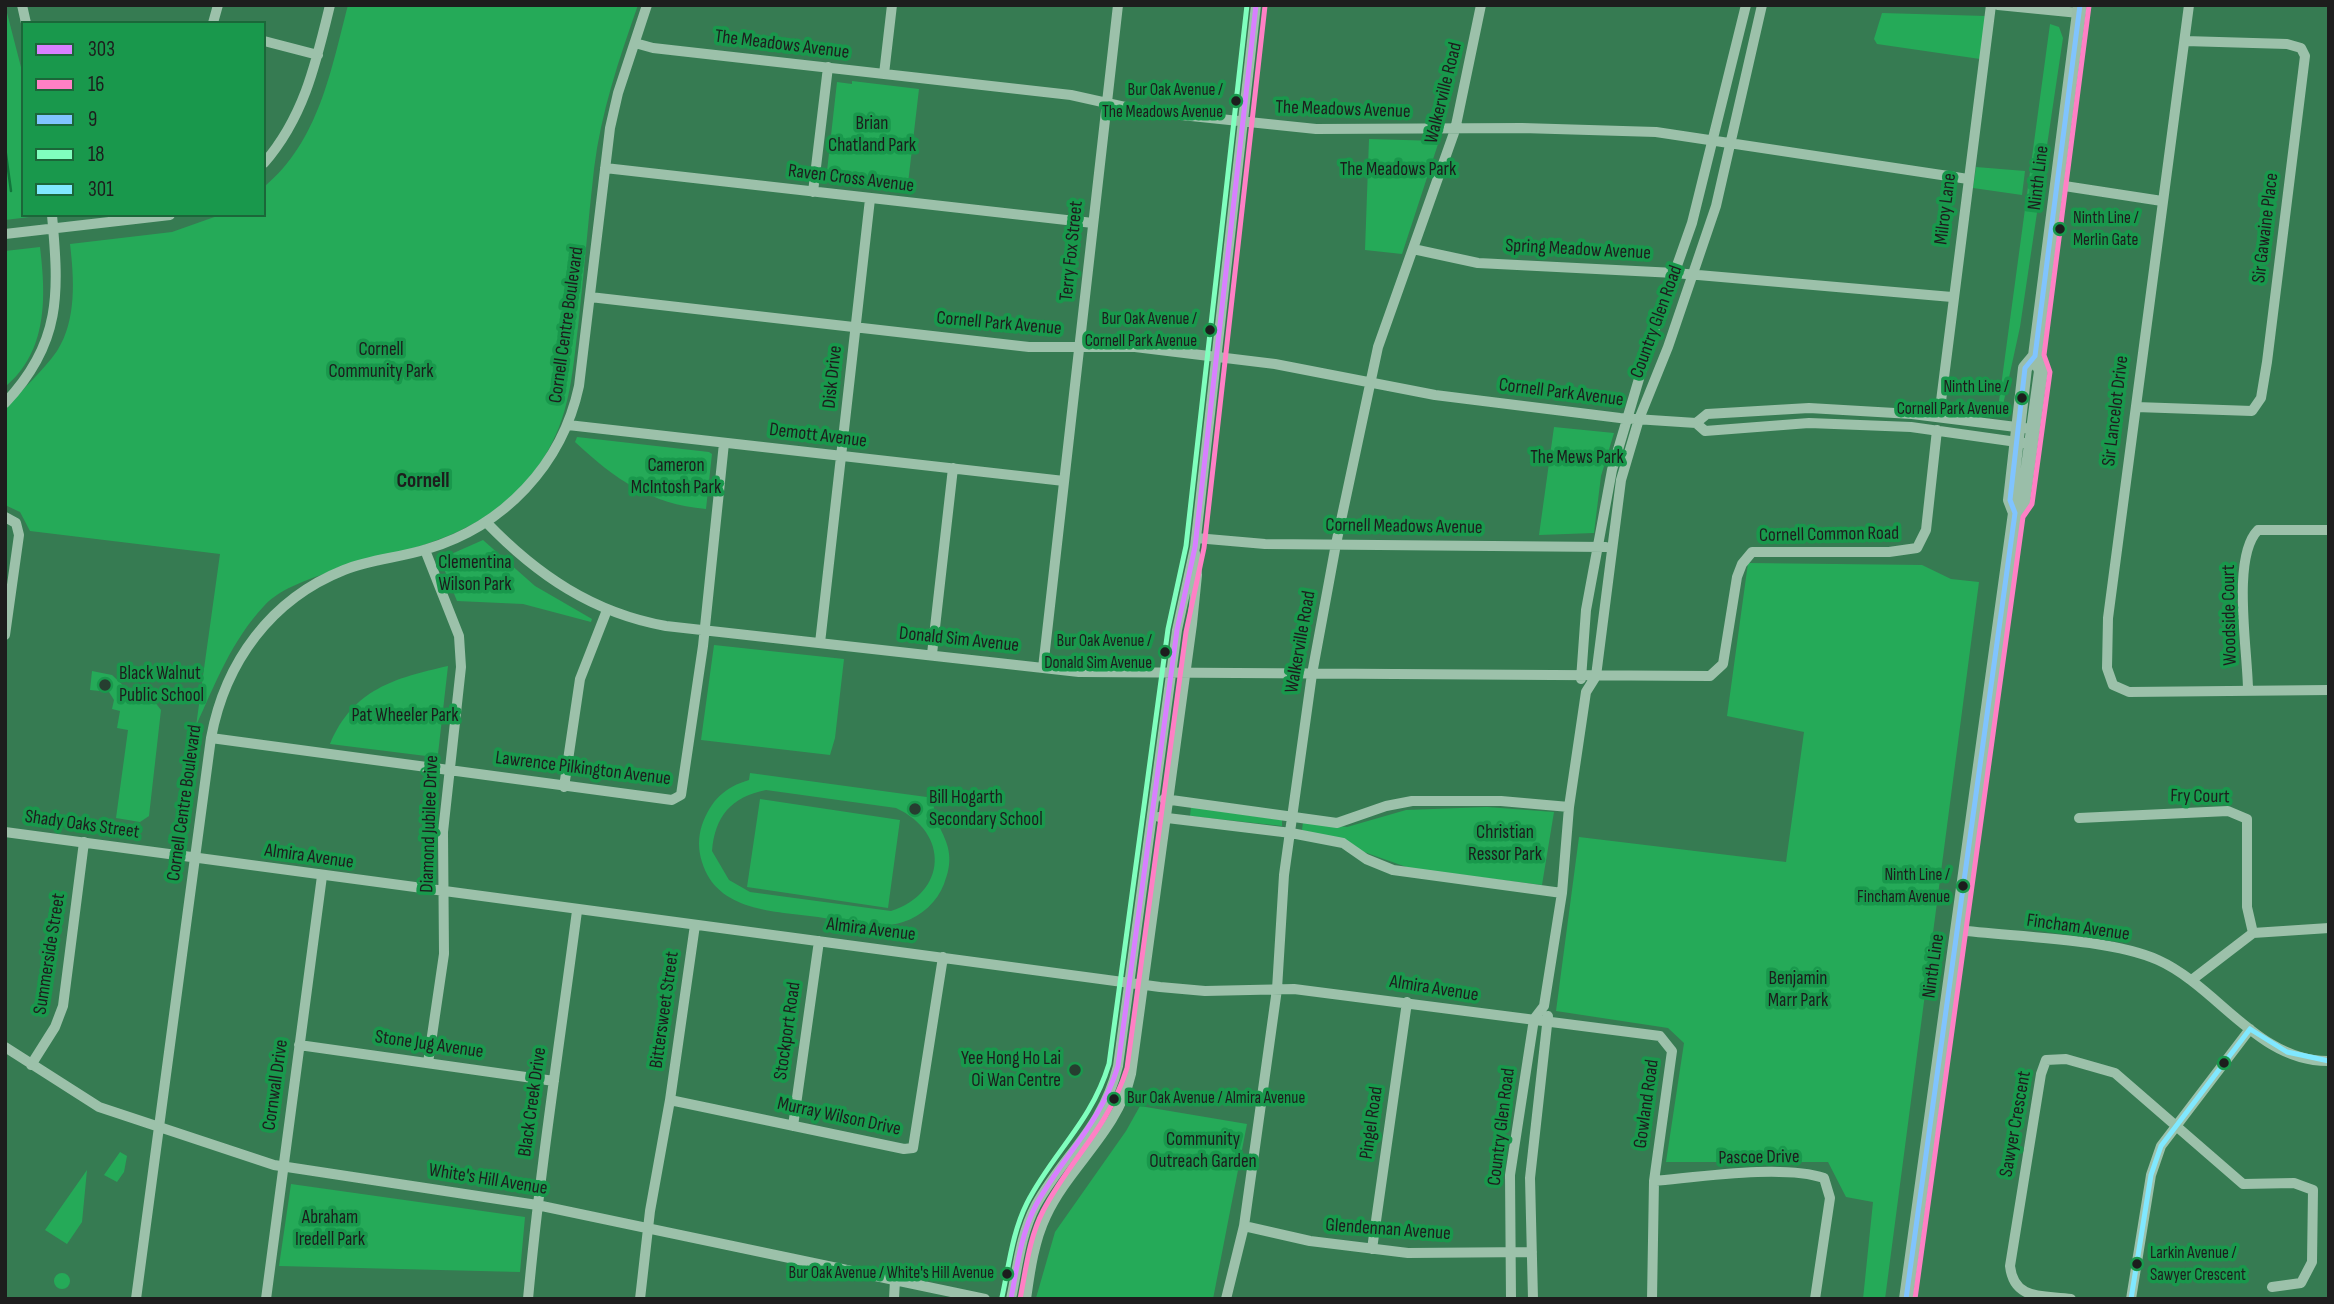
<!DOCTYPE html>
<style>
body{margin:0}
#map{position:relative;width:2334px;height:1304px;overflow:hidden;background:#367b52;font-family:"Sofia Sans Condensed",sans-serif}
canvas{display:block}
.frame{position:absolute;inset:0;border:7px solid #1d1d1d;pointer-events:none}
.legend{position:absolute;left:21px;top:21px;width:245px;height:196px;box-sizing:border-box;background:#19984c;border:2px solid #1b6739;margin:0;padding:9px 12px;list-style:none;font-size:21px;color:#1d1d1d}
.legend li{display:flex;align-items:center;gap:14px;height:35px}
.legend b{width:35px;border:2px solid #1b6739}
</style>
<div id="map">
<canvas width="2334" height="1304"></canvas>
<div class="frame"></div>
<ul class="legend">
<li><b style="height:9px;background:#d880ff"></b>303</li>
<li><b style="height:9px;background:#ff80c5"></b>16</li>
<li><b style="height:9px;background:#80c4ff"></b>9</li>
<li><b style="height:9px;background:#80ffbe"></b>18</li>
<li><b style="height:9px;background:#80e8ff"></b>301</li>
</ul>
</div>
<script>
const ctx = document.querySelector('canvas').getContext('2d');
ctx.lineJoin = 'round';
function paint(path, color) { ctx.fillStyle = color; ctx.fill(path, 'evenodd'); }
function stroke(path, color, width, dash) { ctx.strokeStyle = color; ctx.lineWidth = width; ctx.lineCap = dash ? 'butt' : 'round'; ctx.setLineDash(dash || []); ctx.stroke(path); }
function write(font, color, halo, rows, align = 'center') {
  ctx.font = font + ' "Sofia Sans Condensed",sans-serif'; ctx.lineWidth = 7; ctx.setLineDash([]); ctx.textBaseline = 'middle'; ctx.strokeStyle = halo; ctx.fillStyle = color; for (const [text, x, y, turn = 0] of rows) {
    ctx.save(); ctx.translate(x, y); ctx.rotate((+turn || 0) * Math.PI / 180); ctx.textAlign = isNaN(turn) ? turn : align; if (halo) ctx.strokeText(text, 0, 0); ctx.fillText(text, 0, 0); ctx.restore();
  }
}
const green = new Path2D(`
 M5 5 23 75V215L38 216 5 220Z
 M348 5H638C619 59 601 112 594 169 588 221 584 274 578 327 572 376 570 416 543 459 494 535 419 546 339 569 315 577 281 587 264 606 232 640 215 684 196 726L220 554 30 531 20 512 5 505V408C22 390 43 371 57 351 77 320 74 278 70 244L172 232 220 215H264V187C319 141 331 70 348 5Z
 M1882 13 1986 16 1980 59 1877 44 1874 39Z
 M2050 24 2059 27 2063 38 2020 327 2003 405 1999 401Z
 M852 81 919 89 907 192 826 180 837 82 852 84Z
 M1369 139 1439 141 1402 254 1365 250Z
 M1976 167 2025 171 2022 195 1973 188Z
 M40 247C46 297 48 351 5 387V251Z
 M1554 427 1614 433 1601 476 1594 533 1539 535Z
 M577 437 709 452 712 454 706 509C650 504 615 479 575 442Z
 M483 540 535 586 592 619 591 622 523 604 457 601 440 559Z
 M1748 563 1922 565 1951 579 1979 582 1885 1299H1863L1873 1202 1846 1197 1828 1162H1666L1684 1043 1668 1028 1556 1011 1579 837 1786 862 1804 732 1727 716Z
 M714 645 844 659 835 738 830 755 701 740Z
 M448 666 438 754 434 757 330 744C353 689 395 678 448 666Z
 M92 671 112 675 127 689 154 701 161 710 149 816 140 822 116 818 128 730 117 728 120 711 112 709 114 700 109 692 90 690Z
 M750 773 934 798C930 830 962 841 944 884 937 902 922 916 903 922 876 931 845 921 818 917 775 911 717 912 702 862 698 850 698 837 702 825 711 800 725 787 749 780ZM766 790 896 808C950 833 947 893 891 911L750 892 729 880 712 851C715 816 731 797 766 790Z
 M760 799 900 820 888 908 747 887Z
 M1191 807 1282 820V826L1190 816Z
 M1487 807 1554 812 1542 885 1412 869 1302 830 1303 822 1347 827 1406 810Z
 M1140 1106 1247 1124 1213 1299 1036 1298 1055 1232 1126 1131Z
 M120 1152 127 1156 124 1172 117 1182 104 1175Z
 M87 1170 82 1222 67 1244 45 1230Z
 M291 1184 525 1217 520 1272 279 1266Z
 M54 1281a8 8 0 1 1 16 0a8 8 0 1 1-16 0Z`);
const stream = new Path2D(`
 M5 147 11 191`);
const minor = new Path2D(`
 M22 5 26 23
 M1998 5 2079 13
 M2189 5 2108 618 2107 668 2113 685 2129 692 2329 690
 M213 23 218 5
 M264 41 318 55
 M635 43 653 48 1071 95 1143 111 1316 129 1522 128 1656 132 1968 179
 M884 74 892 5
 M264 163C304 117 316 63 330 5
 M605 168 1093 223
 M2058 185 2162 201
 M813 192 828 67
 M5 234 170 215
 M1413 249 1478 263 1675 273 1952 297
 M590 297 1029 347H1135L1275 364 1435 395 1620 418 1696 423 1705 431 1809 423 1911 427 2024 443
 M5 403C62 343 59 293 52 215
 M2136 407 2252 411 2261 398 2267 362 2305 56 2301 48 2287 44 2185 41
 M1939 417 1991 5
 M1696 423 1707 414 1809 408 1912 414 2032 429
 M568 425 1064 481
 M5 517 16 523 19 535 5 635
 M486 522C537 575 593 613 666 626L1079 672 1710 676 1723 664 1737 577 1742 564 1752 552H1889L1917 548 1926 530 1937 430
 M1196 538 1265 544 1606 547
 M425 550 459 636 461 667 443 832 444 954 428 1063
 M820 643 870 199
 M932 654 953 468
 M1043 668 1118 5
 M1581 679 1586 610 1612 470 1649 345 1692 223 1746 5
 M2248 691C2248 652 2231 557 2258 530H2329
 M211 738 672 800 681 795 703 646 724 443
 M564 787 580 679 607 610
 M1164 799 1337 823 1386 806 1412 801H1501L1569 807
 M1159 817 1291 833 1343 843 1366 859 1393 870 1562 893
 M2079 818 2228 811 2247 819V907L2253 933
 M5 832 1160 987 1205 991 1294 989 1660 1036 1672 1051 1654 1181 1652 1299
 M1958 930C2014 937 2109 938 2158 960 2218 987 2258 1062 2329 1061
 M2193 979 2253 933 2329 928
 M299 1045 554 1081
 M5 1047 99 1107 274 1165 537 1205 985 1299
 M31 1065 55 1027 63 1006 84 842
 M670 1100 695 925
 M793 1126 819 941
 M1654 1181C1699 1177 1783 1164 1824 1178L1830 1198 1815 1299
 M1244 1226 1310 1241 1408 1253 1532 1252
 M1372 1249 1407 1002
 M136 1299 211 738C225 662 271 599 344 570 371 559 399 558 427 549 504 526 562 465 579 386L610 128 618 93 647 5
 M266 1299 322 876
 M528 1299C540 1169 560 1040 577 911
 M640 1299 650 1211 670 1100 904 1149 913 1148 943 957
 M894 1299 895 1280
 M1011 1299C1018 1266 1020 1236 1036 1205 1065 1153 1102 1130 1118 1066L1177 630 1195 547 1256 5
 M1026 1299C1030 1271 1034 1241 1046 1216 1070 1165 1118 1131 1131 1074L1192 624 1197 575 1195 553
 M1226 1299 1244 1226 1277 989 1284 875 1312 674 1336 544 1378 347 1455 130 1481 5
 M1511 1299 1510 1175 1534 1019 1544 1006 1562 893 1569 807 1586 692 1596 676 1621 480 1639 419 1668 347 1716 206 1762 5
 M1533 1299 1530 1178 1548 1016
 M2071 1299C2043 1295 2014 1301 2010 1266L2041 1074 2046 1060 2066 1059 2115 1073 2243 1184 2294 1183 2313 1190 2312 1262 2301 1283 2272 1287
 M2131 1299 2151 1175 2161 1146 2250 1029`);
const major = new Path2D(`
 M2015 513 2023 503 2041 371 2035 356 2080 5
 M1906 1299 2015 513 2010 500 2025 368 2035 356`);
const bus1 = new Path2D(`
 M1011 1299C1017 1267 1021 1234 1036 1205 1064 1154 1100 1125 1118 1066L1177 630 1195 547 1256 5`);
const bus2 = new Path2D(`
 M1020 1299C1026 1269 1029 1238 1043 1211 1071 1157 1107 1131 1127 1068L1186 632 1204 548 1265 6
 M1915 1299 2023 517 2032 504 2050 372 2044 355 2089 6`);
const bus3 = new Path2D(`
 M1906 1299 2015 513 2010 500 2025 368 2035 356 2080 5`);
const bus4 = new Path2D(`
 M1002 1297C1009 1266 1012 1233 1027 1203 1053 1152 1091 1123 1109 1064L1168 629 1186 546 1247 5`);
const bus5 = new Path2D(`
 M2250 1029 2287 1052 2329 1061
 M2131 1299 2151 1175 2161 1146 2250 1029`);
const markers = [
 [1236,101,6,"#1d1d1d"],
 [2060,229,6,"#1d1d1d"],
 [1210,330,6,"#1d1d1d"],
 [2022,398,6,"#1d1d1d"],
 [1165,652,6,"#1d1d1d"],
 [105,685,7,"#263e30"],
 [915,809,7,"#263e30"],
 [1963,886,6,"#1d1d1d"],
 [2224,1063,6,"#1d1d1d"],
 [1075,1070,7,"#263e30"],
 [1114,1099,6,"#1d1d1d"],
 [2137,1264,6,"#1d1d1d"],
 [1007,1274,6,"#1d1d1d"]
];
const busNames = [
 ["Bur Oak Avenue /",1223,91],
 ["The Meadows Avenue",1223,113],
 ["Ninth Line /",2073,219,"left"],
 ["Merlin Gate",2073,241,"left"],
 ["Bur Oak Avenue /",1197,320],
 ["Cornell Park Avenue",1197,342],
 ["Ninth Line /",2009,388],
 ["Cornell Park Avenue",2009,410],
 ["Bur Oak Avenue /",1152,642],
 ["Donald Sim Avenue",1152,664],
 ["Ninth Line /",1950,876],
 ["Fincham Avenue",1950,898],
 ["Bur Oak Avenue / Almira Avenue",1127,1099,"left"],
 ["Larkin Avenue /",2150,1254,"left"],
 ["Sawyer Crescent",2150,1276,"left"],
 ["Bur Oak Avenue / White's Hill Avenue",994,1274]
];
const streetNames = [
 ["The Meadows Avenue",782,45,7],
 ["Walkerville Road",1444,93,-76],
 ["The Meadows Avenue",1343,110,2],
 ["Ninth Line",2039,178,-83],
 ["Raven Cross Avenue",851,179,7],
 ["Milroy Lane",1946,209,-83],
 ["Sir Gawaine Place",2266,228,-83],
 ["Spring Meadow Avenue",1578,250,3],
 ["Terry Fox Street",1072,251,-84],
 ["Country Glen Road",1657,322,-70],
 ["Cornell Park Avenue",999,324,5],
 ["Cornell Centre Boulevard",567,325,-82],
 ["Disk Drive",833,377,-84],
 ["Cornell Park Avenue",1561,393,7],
 ["Sir Lancelot Drive",2116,411,-83],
 ["Demott Avenue",818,436,7],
 ["Cornell Meadows Avenue",1404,527,1],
 ["Cornell Common Road",1829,535,-1],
 ["Woodside Court",2230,615,-91],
 ["Donald Sim Avenue",959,640,6],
 ["Walkerville Road",1301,642,-80],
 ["Lawrence Pilkington Avenue",583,769,7],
 ["Fry Court",2200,797,1],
 ["Cornell Centre Boulevard",185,803,-82],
 ["Diamond Jubilee Drive",430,824,-88],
 ["Shady Oaks Street",82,825,8],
 ["Almira Avenue",309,857,8],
 ["Fincham Avenue",2078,928,8],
 ["Almira Avenue",871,930,7],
 ["Summerside Street",50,954,-81],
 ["Ninth Line",1934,966,-82],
 ["Almira Avenue",1434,989,9],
 ["Bittersweet Street",665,1010,-82],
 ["Stockport Road",788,1031,-82],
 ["Stone Jug Avenue",429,1045,8],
 ["Cornwall Drive",276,1085,-82],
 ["Black Creek Drive",533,1102,-82],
 ["Gowland Road",1647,1104,-82],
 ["Murray Wilson Drive",839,1117,12],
 ["Pingel Road",1372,1123,-82],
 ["Sawyer Crescent",2016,1124,-80],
 ["Country Glen Road",1502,1127,-83],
 ["Pascoe Drive",1759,1158,-1],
 ["White's Hill Avenue",488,1180,9],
 ["Glendennan Avenue",1388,1230,4]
];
const parkNames = [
 ["Brian",872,124],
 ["Chatland Park",872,146],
 ["The Meadows Park",1398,170],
 ["Cornell",381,350],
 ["Community Park",381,372],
 ["The Mews Park",1577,458],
 ["Cameron",676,466],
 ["McIntosh Park",676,488],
 ["Clementina",475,563],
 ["Wilson Park",475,585],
 ["Pat Wheeler Park",405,716],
 ["Christian",1505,833],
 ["Ressor Park",1505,855],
 ["Benjamin",1798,979],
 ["Marr Park",1798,1001],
 ["Community",1203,1140],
 ["Outreach Garden",1203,1162],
 ["Abraham",330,1218],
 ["Iredell Park",330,1240]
];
const poiNames = [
 ["Black Walnut",119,674],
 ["Public School",119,696],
 ["Bill Hogarth",929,798],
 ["Secondary School",929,820],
 ["Yee Hong Ho Lai",1061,1059,"right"],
 ["Oi Wan Centre",1061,1081,"right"]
];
const neighbourhoodNames = [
 ["Cornell",423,482]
];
paint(green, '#25aa58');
stroke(stream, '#13763c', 2.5);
stroke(minor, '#9cc1aa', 10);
stroke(major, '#9abea9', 14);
stroke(bus1, '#d880ff', 5);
stroke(bus2, '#ff80c5', 5);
stroke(bus3, '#80c4ff', 5);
stroke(bus4, '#80ffbe', 5);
stroke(bus5, '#80e8ff', 5);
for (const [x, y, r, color] of markers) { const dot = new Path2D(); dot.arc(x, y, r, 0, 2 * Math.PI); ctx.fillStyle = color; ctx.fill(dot); stroke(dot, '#19984c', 2.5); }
write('17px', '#1d1d1d', '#19984c', busNames, 'right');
write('19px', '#1d1d1d', '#19984c', streetNames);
write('19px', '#1b1d1c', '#19984c', parkNames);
write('19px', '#1d1d1d', '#19984c', poiNames, 'left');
write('bold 21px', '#1d1d1d', '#19984c', neighbourhoodNames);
</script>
